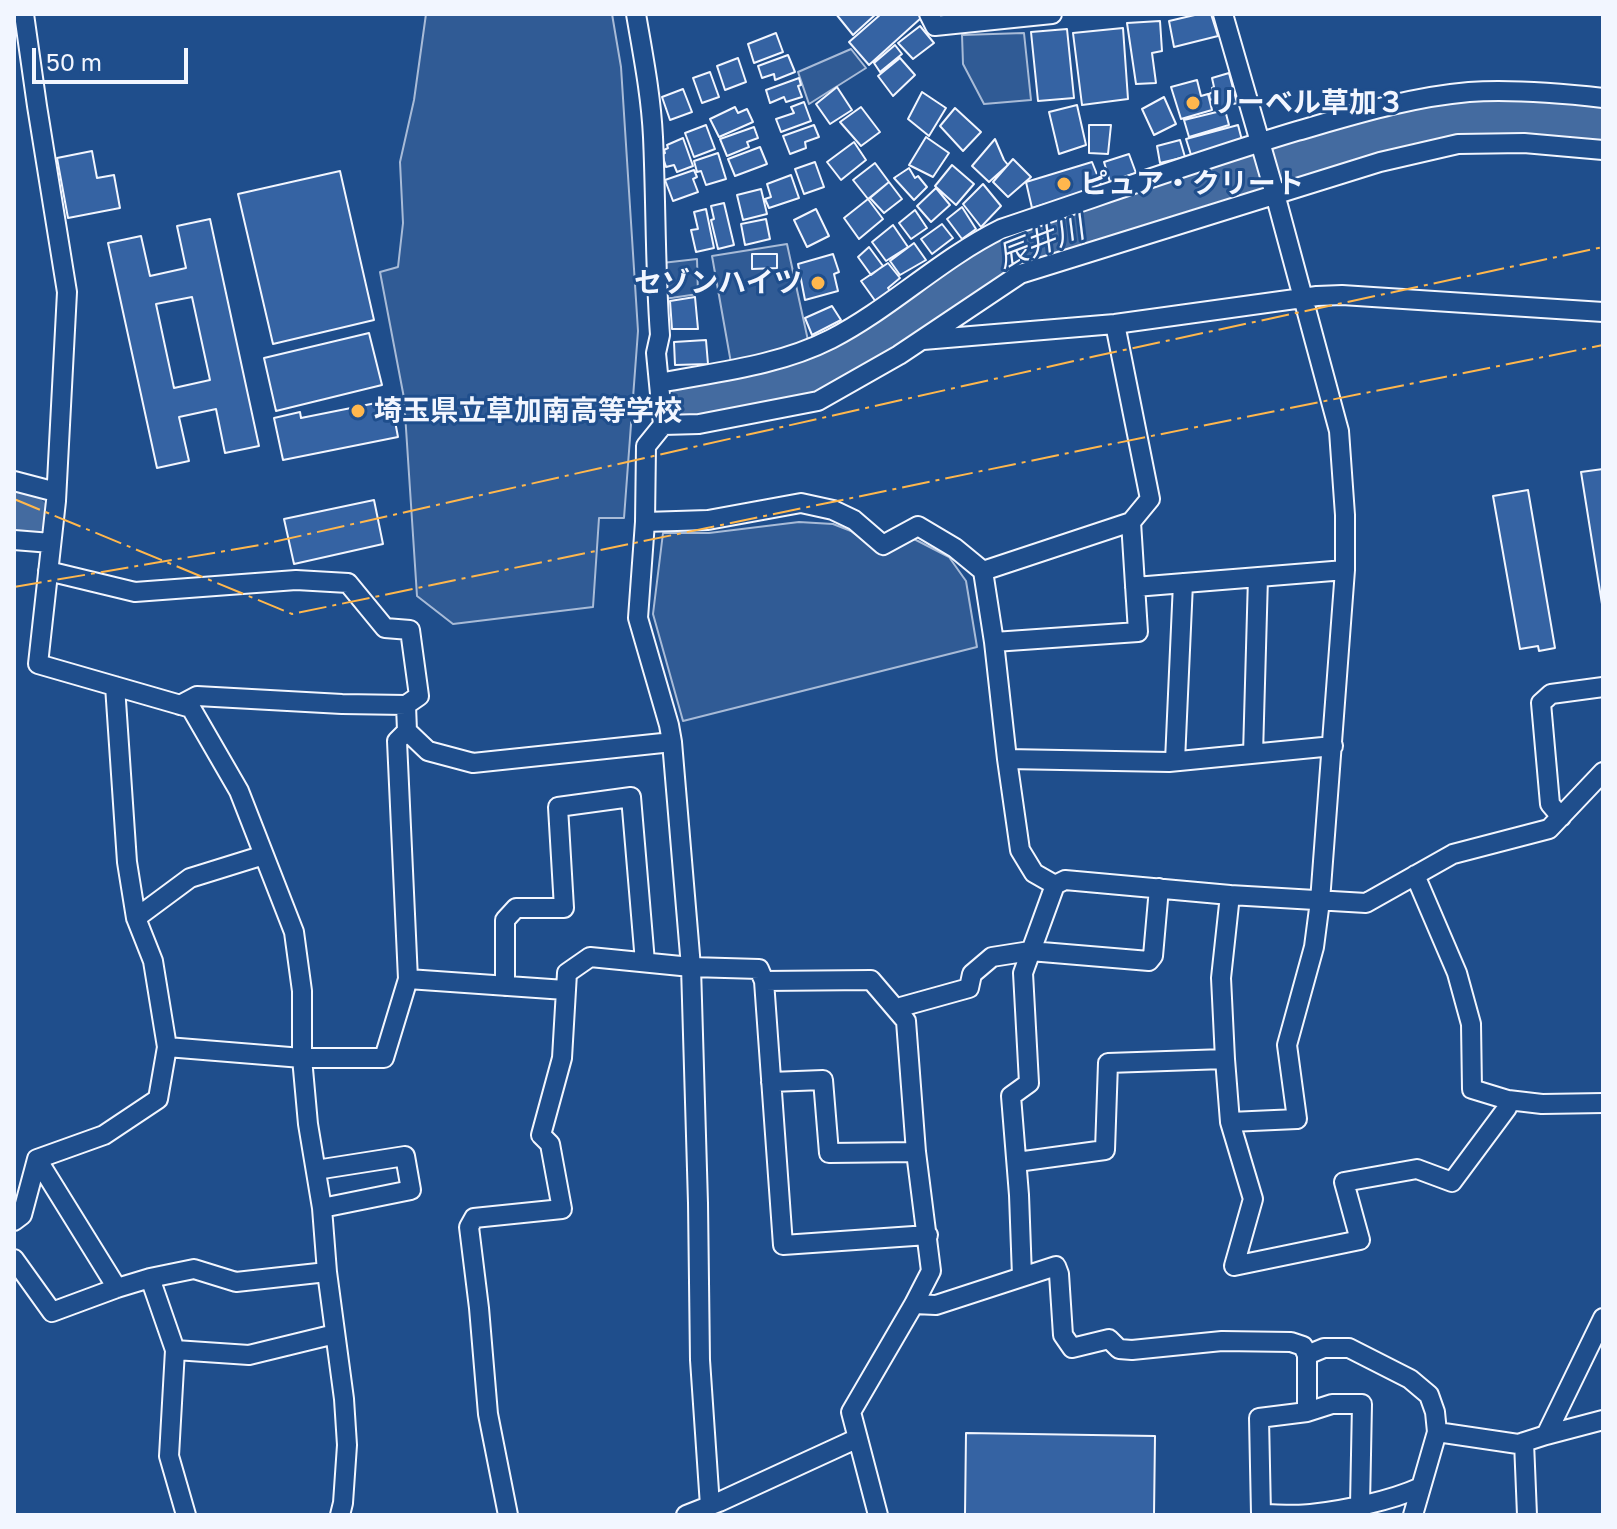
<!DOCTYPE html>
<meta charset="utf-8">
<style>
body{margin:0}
#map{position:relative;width:1617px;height:1529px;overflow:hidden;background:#1f4e8c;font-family:"Golos Text",sans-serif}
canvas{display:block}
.frame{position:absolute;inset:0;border:16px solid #f2f6ff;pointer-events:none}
.scale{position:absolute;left:32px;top:48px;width:156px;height:36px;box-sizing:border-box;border:4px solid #f2f6ff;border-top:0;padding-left:10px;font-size:24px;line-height:28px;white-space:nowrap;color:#f2f6ff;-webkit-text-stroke:6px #1f4e8c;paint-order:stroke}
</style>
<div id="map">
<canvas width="1617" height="1529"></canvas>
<div class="frame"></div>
<div class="scale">50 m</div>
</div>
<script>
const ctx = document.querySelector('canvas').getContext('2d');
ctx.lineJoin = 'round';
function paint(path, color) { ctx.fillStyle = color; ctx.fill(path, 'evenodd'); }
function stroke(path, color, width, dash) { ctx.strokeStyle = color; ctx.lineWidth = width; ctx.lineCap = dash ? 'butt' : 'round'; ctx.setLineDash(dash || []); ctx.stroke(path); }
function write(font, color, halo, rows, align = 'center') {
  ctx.font = font + ' "Golos Text","Noto Sans JP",sans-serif'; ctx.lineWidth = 6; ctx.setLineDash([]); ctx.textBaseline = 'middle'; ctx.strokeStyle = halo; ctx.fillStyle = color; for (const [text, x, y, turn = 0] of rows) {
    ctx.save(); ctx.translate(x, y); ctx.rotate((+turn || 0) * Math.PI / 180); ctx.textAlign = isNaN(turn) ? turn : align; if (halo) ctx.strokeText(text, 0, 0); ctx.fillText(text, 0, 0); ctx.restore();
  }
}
const built = new Path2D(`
 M426 14H612L621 67 638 331 624 518H599L593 607 453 624 417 596 404 398 380 272 398 267 403 223 400 162 414 100Z
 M1024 33 1031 100 984 104 963 64 962 35Z
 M851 49 866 68 809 104 798 72Z
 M787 244 809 345 731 363 712 256Z
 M697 259 698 294 664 299 662 263Z
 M799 522 833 524 851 531 883 555 914 539 949 557 966 581 977 647 683 721 653 614 663 533H709Z`);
const river = new Path2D(`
 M690 400 741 392 795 379 863 349 968 273 1005 252 1068 229 1222 180 1407 125 1473 115 1528 114 1603 121
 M14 511 30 515`);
const building = new Path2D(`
 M836 14H876L853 35Z
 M881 14H918L921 18 869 65 849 42Z
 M1199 14H1211L1218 36 1174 47 1169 21Z
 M1160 21 1162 51 1152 53 1156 83 1136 84 1127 23Z
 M920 26 934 43 913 59 898 43Z
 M1123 28 1128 99 1082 105 1073 33Z
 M1067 29 1074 98 1038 101 1031 32Z
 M776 33 783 52 754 63 748 44Z
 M895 45 902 54 880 72 874 63Z
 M788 55 795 72 775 80 774 74 762 78 758 66Z
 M738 58 746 82 725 90 717 66Z
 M900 58 915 75 893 96 878 76Z
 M710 72 719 97 702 103 693 78Z
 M1229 73 1237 103 1218 108 1216 98 1210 100 1209 94 1213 92 1212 88 1214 87 1212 78Z
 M799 78 801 85 798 86 802 97 786 102 784 97 770 103 766 90Z
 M1197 80 1201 96 1208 94 1212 110 1181 119 1171 87Z
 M837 87 852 110 830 124 816 104Z
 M683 89 692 112 670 120 662 97Z
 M922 92 946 108 929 136 908 119Z
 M1164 97 1176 124 1154 135 1142 109Z
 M804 102 811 121 781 132 776 119 794 113 791 107Z
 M1077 105 1086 145 1059 154 1049 112Z
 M735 107 738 113 747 109 753 122 719 137 710 119Z
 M861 107 880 132 861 146 840 122Z
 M955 108 981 132 963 151 940 126Z
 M1225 110 1229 125 1189 137 1184 120Z
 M706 125 715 149 694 157 685 133Z
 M814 125 819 137 805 142 806 148 790 154 783 136Z
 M1089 125H1111L1108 154 1089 153Z
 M1238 125 1243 144 1192 158 1186 139Z
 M754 127 758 138 747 142 749 147 727 156 720 139Z
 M926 137 949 153 933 177 909 165Z
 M683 138 693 166 677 172 674 165 666 167 662 154 665 153 664 150 668 148 667 145Z
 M995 139 1004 160 1008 165 989 182 972 166Z
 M1180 140 1185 157 1160 163 1157 146Z
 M854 142 866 160 841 180 827 162Z
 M760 147 767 164 735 176 728 159Z
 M92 151 97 178 114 175 120 208 68 218 57 158Z
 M718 153 726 179 706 185 701 171 697 172 694 161Z
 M1129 154 1136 173 1110 182 1104 162Z
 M1013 159 1031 177 1008 197 993 182Z
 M815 162 824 187 804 194 795 169Z
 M1092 162 1102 187 1032 208 1026 182Z
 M875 163 889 182 868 199 853 180Z
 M952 165 974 184 956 205 935 186Z
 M909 168 915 178 918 176 927 187 914 200 894 178Z
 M694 170 697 177 693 179 698 192 673 201 665 180Z
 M340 171 374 320 273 344 238 194Z
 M791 175 799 198 769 208 765 199 771 197 767 184Z
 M889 182 902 199 884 213 870 198Z
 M983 184 1001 206 981 227 963 204Z
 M936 188 950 205 931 222 917 206Z
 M761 189 767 214 743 220 737 195Z
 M868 199 883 219 859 239 844 218Z
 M724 203 734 245 718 249 711 220 714 219 711 206Z
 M962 207 976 229 962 239 947 219Z
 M706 209 714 248 696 252 691 230 698 229 694 212Z
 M816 209 829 236 807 247 794 220Z
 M915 210 927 228 911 239 899 223Z
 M210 219 259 446 225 453 216 409 179 417 189 461 157 468 108 243 141 236 150 276 186 268 177 226ZM192 297 210 380 174 388 156 304Z
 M766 219 770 239 745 245 741 224Z
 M942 224 953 238 932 254 921 239Z
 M893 225 908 247 886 261 872 242Z
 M914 243 926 260 900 275 890 261Z
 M869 247 883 266 871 275 858 257Z
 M752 254H777V268L752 269Z
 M833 254 839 272 834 274 838 291 805 300 798 264Z
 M888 263 900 278 888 288 890 291 876 302 861 281Z
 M695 297 698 329H672L670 301Z
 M832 306 841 320 812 335 805 318Z
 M369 333 382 385 276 411 264 358Z
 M706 340 708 364 675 365 674 342Z
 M391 400 398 437 283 460 274 418 300 412 301 418Z
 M1603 469V604H1602L1581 472Z
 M1528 490 1555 648 1539 651 1538 646 1520 649 1493 496Z
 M374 500 383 544 294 564 284 519Z
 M966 1433 1155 1436 1154 1515H965Z`);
const minor = new Path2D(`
 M24 14 37 106 67 292 56 501 38 664 191 708 239 791 294 932 302 991V1058L308 1124 322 1208 327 1272 344 1399 347 1445 343 1503 340 1515
 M636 14C643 55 651 95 653 137 656 203 655 269 660 335L656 353 663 425 646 446 645 522 638 618 669 725 672 742 691 967 698 1203 700 1360 710 1506
 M929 14 935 26 1052 14
 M1223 14 1275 194 1339 431 1345 515V570L1320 901 1314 947 1287 1045 1297 1119 1230 1122
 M923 340 1115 324 1317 296 1342 295 1603 312
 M659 383C716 372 778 366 831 339 891 308 940 259 1001 229 1100 196 1197 161 1297 131 1353 115 1410 97 1469 92 1514 89 1559 93 1603 98
 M663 425 699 424 818 401 899 355 1020 274 1380 162 1458 144 1524 143 1603 150
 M14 481 56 492
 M645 522 708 520 801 503 833 510 854 520 883 545 918 526 955 548 983 571 994 642 1007 759 1020 850 1034 873 1055 885
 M14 540 51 543
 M48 571 135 592 296 580 348 583 385 628 410 630 419 696 406 705 342 704 197 696 180 705
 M983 571 1131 522 1150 499 1115 324
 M1135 587 1345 570
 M994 642 1138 632 1131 522
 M407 731 428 751 473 763 672 742
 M1253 754 1258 577
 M1007 759 1169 762 1333 746
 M1175 761 1183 583
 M1561 817 1550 804 1541 703 1551 694 1603 687
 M1415 875 1457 973 1471 1024 1472 1089 1508 1100 1542 1104 1603 1103
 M1230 895 1221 978 1225 1059 1230 1122 1253 1199 1234 1266 1360 1240 1344 1182 1417 1169 1452 1182 1507 1108 1508 1100
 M136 918 190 878 264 855
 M408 979 565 990
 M764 981 871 980 906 1021 916 1152 931 1271 914 1304 851 1412 878 1515
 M505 986V920L516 908H564L558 807 631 797 645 962
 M897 1008 969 988 972 974 992 957 1030 951 1149 961 1153 956 1159 888
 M167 1047 302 1058H384L408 979 397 741 407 731 406 705
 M771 1082 823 1080 829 1153 916 1152
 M37 1159 117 1288
 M1017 1162 1105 1150 1108 1063 1225 1059
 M316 1170 405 1156 411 1190 322 1208
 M14 1221 22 1215 37 1159 104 1135 158 1099 167 1047 153 961 136 918 127 862 115 686
 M14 1259 52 1312 117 1288 150 1278 194 1269 236 1282 327 1272
 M1022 1276 1019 1195 1011 1096 1029 1083 1023 973 1055 885 1065 880 1230 895 1366 903 1453 854 1549 829 1603 772
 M150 1278 175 1350 169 1456 186 1515
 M914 1304 936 1305 1056 1266 1059 1274 1063 1335 1072 1348 1109 1339 1119 1349 1132 1350 1222 1341 1291 1342 1303 1346 1307 1355V1412
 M175 1350 249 1355 335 1334
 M1307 1355 1324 1348H1349L1410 1379 1429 1395 1435 1412 1437 1432 1413 1515
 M1437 1432 1518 1444 1546 1435 1603 1420
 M1546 1435 1603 1318
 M1524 1442 1527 1515
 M1360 1505 1362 1404H1332L1307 1412 1259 1418 1261 1514C1277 1514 1295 1516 1311 1514 1346 1510 1390 1501 1421 1487
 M508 1515 488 1414 479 1308 469 1227 474 1218 562 1209 550 1144 541 1135 562 1058 567 973 590 957 691 967 759 969 764 981 783 1245 928 1235
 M686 1515 719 1502 856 1439`);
const power = new Path2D(`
 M14 499 292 614 1107 445 1603 345
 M14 587 260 545 1096 356 1603 247`);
const markers = [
 [1193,103,8,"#ffb74d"],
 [1064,184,8,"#ffb74d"],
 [818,283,8,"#ffb74d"],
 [358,411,8,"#ffb74d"]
];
const poiNames = [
 ["リーベル草加３",1209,103],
 ["ピュア・クリート",1080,184],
 ["セゾンハイツ",802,283,"right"],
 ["埼玉県立草加南高等学校",374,411]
];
const waterNames = [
 ["辰井川",1041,243,-21]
];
paint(built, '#305b95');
stroke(built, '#a8bbd7', 2);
stroke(river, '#446ba0', 38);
paint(building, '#3563a3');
stroke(building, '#f2f6ff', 2);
stroke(minor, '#f2f6ff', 22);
stroke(minor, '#1f4e8c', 18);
stroke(power, '#ffb74d', 2, [28, 6, 4, 6]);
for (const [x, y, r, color] of markers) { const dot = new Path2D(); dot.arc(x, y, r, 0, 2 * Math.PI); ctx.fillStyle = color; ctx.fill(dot); stroke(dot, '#1f4e8c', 3); }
write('bold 28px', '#f2f6ff', '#1f4e8c', poiNames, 'left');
write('italic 30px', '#f2f6ff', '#1f4e8c', waterNames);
</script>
